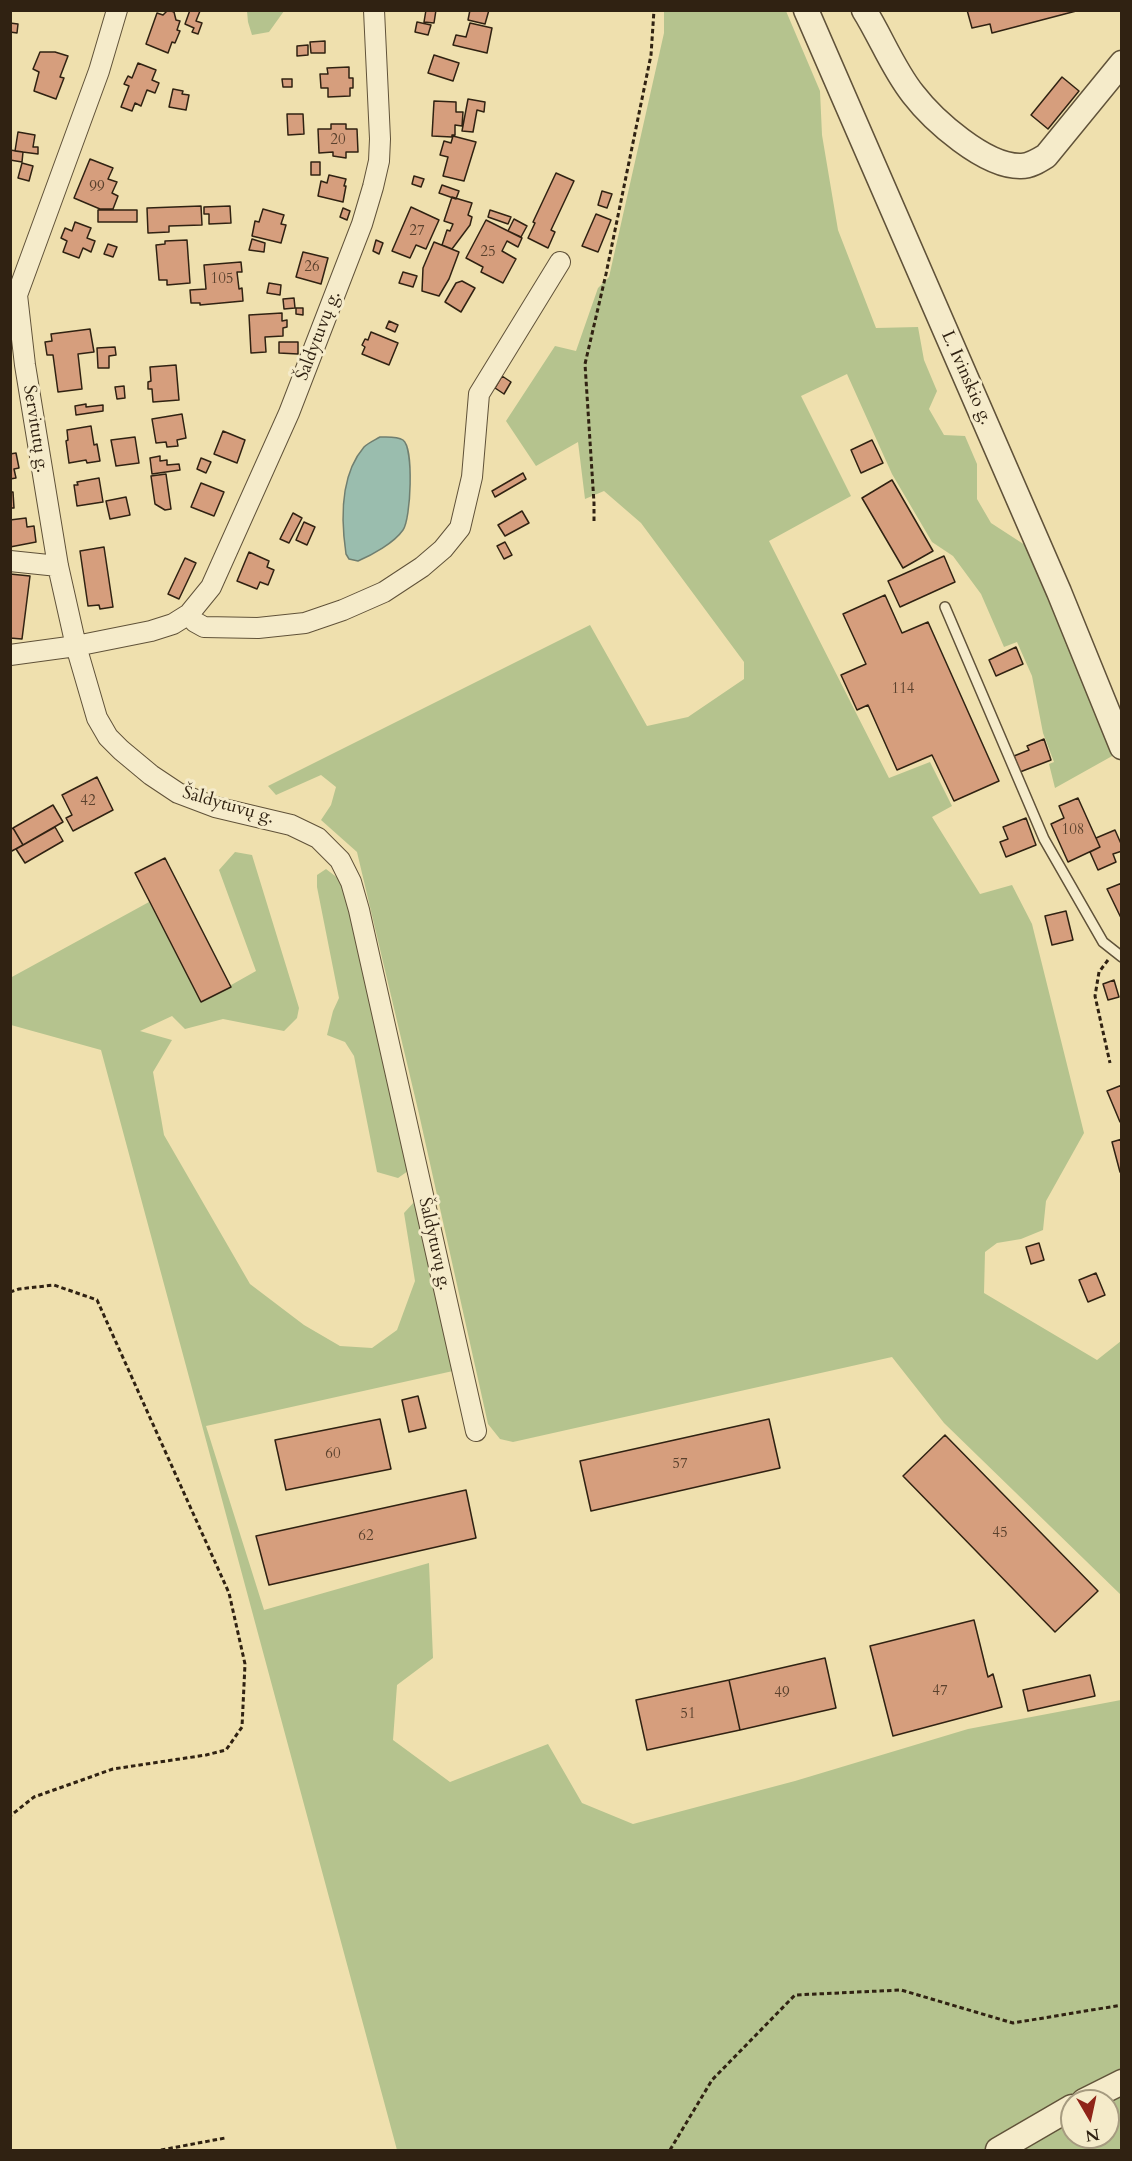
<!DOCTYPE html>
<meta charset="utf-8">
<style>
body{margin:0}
#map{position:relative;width:1132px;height:2161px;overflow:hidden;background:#efe0ae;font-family:Cardo,serif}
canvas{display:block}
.frame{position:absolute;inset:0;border:12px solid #302212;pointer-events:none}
.north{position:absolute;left:1060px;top:2089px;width:60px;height:60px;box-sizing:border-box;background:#f5ebca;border:2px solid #a69b80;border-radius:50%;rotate:171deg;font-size:16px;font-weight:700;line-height:24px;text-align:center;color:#302212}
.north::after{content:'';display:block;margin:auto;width:21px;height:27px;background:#8f2418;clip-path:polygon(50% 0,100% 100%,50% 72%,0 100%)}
</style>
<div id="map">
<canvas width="1132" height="2161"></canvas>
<div class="frame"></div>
<div class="north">N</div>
</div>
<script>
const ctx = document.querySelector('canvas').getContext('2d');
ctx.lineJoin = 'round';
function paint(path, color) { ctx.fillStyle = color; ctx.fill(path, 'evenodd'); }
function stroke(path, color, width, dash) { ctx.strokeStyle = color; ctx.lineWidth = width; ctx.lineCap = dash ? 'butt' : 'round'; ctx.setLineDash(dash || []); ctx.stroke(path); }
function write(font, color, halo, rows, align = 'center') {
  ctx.font = font + ' Cardo,serif'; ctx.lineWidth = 6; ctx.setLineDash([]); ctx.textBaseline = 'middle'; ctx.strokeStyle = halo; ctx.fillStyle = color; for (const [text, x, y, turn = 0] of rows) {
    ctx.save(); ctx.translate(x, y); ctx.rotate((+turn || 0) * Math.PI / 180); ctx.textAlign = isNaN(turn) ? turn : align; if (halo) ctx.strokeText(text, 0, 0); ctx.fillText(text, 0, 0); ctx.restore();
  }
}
const green = new Path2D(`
 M247 11V10L284 11 269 32 252 35 248 22Z
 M664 11H786L820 91 822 135 838 230 876 328 918 327 924 360 937 391 929 409 944 435 965 436 977 464V499L991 523 1028 547 1114 755 1055 788 1049 764 1054 762 1043 733 1032 676 1017 642 1004 647 981 594 953 556 932 542 892 474 847 374 801 396 851 496 769 541 889 778 930 762 952 806 932 817 980 894 1012 885 1032 924 1084 1133 1046 1201 1043 1230 1021 1239 997 1243 985 1252 984 1293 1097 1360 1121 1341V1599V1595L944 1423 892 1357 513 1442 500 1439 488 1424 419 1114 357 852 321 820 331 805 336 787 321 775 276 795 268 786 590 625 647 726 688 717 744 679V662L641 523 604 491 585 499 578 442 536 466 506 421 555 346 576 351 598 288 609 277 664 33Z
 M235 852 252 855 299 1008 297 1018 284 1031 223 1019 185 1029 172 1016 140 1031 172 1040 153 1072 164 1135 250 1284 304 1325 340 1346 372 1348 397 1330 415 1281 404 1213 415 1201 453 1371 206 1426 264 1610 429 1563 433 1658 397 1685 393 1740 450 1782 548 1744 582 1803 633 1824 795 1781 968 1729 1121 1700V2150H397L101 1050 11 1025 10 978 149 902 201 1002 256 971 219 870ZM1072 2101H1108V2137H1072Z
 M326 869 339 879 348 903 408 1171 398 1178 377 1172 354 1056 345 1042 327 1035 333 1011 339 998 317 887V875Z`);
const water = new Path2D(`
 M380 437C387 437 397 436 403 440 414 448 411 519 403 530 394 543 372 555 358 561L349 559 346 554C341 520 340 475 364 447 368 443 375 440 380 437Z`);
const building = new Path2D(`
 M168 10 174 12 176 20 180 21 177 30 180 31 175 43 172 42 168 53 146 44 157 13 163 15Z
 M190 10 200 11 196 21 202 23 198 34 192 32 194 28 185 24Z
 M426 10H436L434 23 424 22Z
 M470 10H489L485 24 468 20Z
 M967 10H1080L992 33 990 24 972 28Z
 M417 22 431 25 428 35 415 32Z
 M10 23 18 24 17 33 10 32Z
 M470 23 492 28 487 53 453 45 456 35 466 37Z
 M325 41V53H311L310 42Z
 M308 45V55L297 56V46Z
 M40 52H55L68 56 60 77 64 78 56 99 34 91 39 72 33 69Z
 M434 55 459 63 453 81 428 73Z
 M138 63 156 70 152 80 159 83 155 93 147 90 141 106 135 103 132 111 121 107 129 86 124 84 128 76 132 78Z
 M349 67V78H353V88H350V96L328 97V88H321L320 74H328L327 68Z
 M1062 77 1079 91 1048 129 1031 115Z
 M282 79H292V87H283Z
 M173 89 183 91 182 94 189 95 186 110 169 107Z
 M468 99 485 102 484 112 477 110 473 132 462 131Z
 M434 101 456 102V112H463L462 126 455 125V135H452V137L432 136Z
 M287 114H303L304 134 288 135Z
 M331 124H346V129H357L358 152H346V158L333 156V152L319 153 318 129H331Z
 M18 132 35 135 33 147H38V154L15 151Z
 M453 136 476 142 464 181 443 176 448 157 440 155 444 141 451 143Z
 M10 150 23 152 22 162 10 160Z
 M90 159 113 168 108 179 117 182 112 193 118 196 113 209H100L74 198Z
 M311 162H320V175H311Z
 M22 163 33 166 29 181 18 178Z
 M556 173 574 181 551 230 555 232 548 248 528 238 535 223 533 222Z
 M329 175 346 179 344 186H346L343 202 318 196 321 181 327 183Z
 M414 176 424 179 421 187 412 184Z
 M442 185 459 191 456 199 439 193Z
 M602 191 612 194 607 208 598 205Z
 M452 197 472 203 468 215 472 217 470 225 452 249 442 245 447 230 450 231 453 224 444 221Z
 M201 206 202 225 169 226V232L148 233 147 208Z
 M230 206 231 223 209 224V214H204V207Z
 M411 207 439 220 426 249 416 245 410 258 392 251Z
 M343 208 350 211 347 220 340 217Z
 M263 209 284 215 281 224 286 225 281 243 252 236 255 221 259 222Z
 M98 210H137V222H98Z
 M490 210 511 217 508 224 488 217Z
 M596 214 611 220 598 252 582 246Z
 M514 219 527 226 521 237 508 231Z
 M486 220 522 238 518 247 507 241 502 251 516 259 503 283 481 272 483 267 466 258Z
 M75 222 91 228 87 238 95 241 91 252 83 248 79 258 63 252 67 241 61 238 65 228 72 231Z
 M252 239 265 243 264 252 249 250Z
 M187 240 190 283 167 285V280H159L156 245 165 244V241Z
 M376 240 383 243 379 254 373 251Z
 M434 242 459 252 449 279 439 296 422 291 423 268Z
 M108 244 117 247 113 257 104 254Z
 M303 252 328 258 321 284 296 277Z
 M241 262 242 272H237L239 289 242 288 243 301 200 305V303H191L190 290 206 289 204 265Z
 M403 272 417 276 413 287 399 283Z
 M462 281 475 288 461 312 445 302 456 283Z
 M269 283 281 285 280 295 267 293Z
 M294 298 295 308 284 309 283 299Z
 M296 308H303V315L296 314Z
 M282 313V321L287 320V327L283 328V336L265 337 266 352 251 353 249 315Z
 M389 321 398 325 395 332 386 328Z
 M90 329 94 352 78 354 82 389 58 392 53 355H47L45 342 52 341 51 334Z
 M371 332 398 343 389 365 362 354 365 347 362 345 365 339 368 340Z
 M279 342H298V354L279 353Z
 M115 347 116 355 109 356V368H98L97 348Z
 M176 365 179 400 153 402 152 389H148V382L151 381 150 367Z
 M502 376 511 382 504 394 495 388Z
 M124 386 125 398 117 399 115 387Z
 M86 404V407L103 405V411L76 415 75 406Z
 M182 414 186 438 177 440 178 446 167 447 166 442 156 443 152 419Z
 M91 426 94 445 97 444 100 461 87 463 86 460 69 463 66 441 68 440 67 430Z
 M223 431 245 440 237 463 214 454Z
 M135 437 139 463 116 466 111 440Z
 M872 440 883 463 861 473 851 450Z
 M16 453 19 468 14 469 16 478 10 479V454Z
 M160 456V461L167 460V465L179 464 180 470 152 474 150 458Z
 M201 458 211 462 206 473 197 469Z
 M523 473 526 479 495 497 492 491Z
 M166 474 171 509 165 510 155 504 151 476Z
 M99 478 103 502 77 506 74 485H78L77 482Z
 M892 480 933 551 903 568 862 498Z
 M201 483 224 492 214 516 191 507Z
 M10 492H13L14 508H10Z
 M126 497 130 515 110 519 106 501Z
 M522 511 529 523 505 536 498 525Z
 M293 513 302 518 289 543 280 539Z
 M26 518 27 527 34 526 36 542 10 547V520Z
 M304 522 315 527 307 545 296 540Z
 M505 542 512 555 504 559 497 546Z
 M104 547 113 607 100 609 99 605 88 606 80 551Z
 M249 552 269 561 267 567 274 570 268 585 260 582 257 589 237 581Z
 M944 556 955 582 900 607 888 581Z
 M185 558 196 563 179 599 168 594Z
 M10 574 30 576 22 639 10 638Z
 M885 595 902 633 928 622 999 781 954 801 932 755 897 770 868 705 857 710 841 675 866 664 843 614Z
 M1016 647 1023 664 996 676 989 660Z
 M1044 739 1051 760 1020 772 1014 756 1029 750 1027 746Z
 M97 777 113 810 73 831 66 818 72 815 62 795Z
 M1078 798 1100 847 1068 862 1051 824 1064 818 1059 806Z
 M53 805 63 822 23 845 13 828Z
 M1026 818 1036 845 1006 857 1000 842 1008 839 1003 827Z
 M55 827 63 841 25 863 16 849Z
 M13 828 23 845 10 852V830Z
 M1115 830 1122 846V851L1113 854 1116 862 1098 870 1090 852 1100 847 1096 838Z
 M165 858 231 987 201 1002 135 873Z
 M1122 883V920L1107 889Z
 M1066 911 1073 940 1052 945 1045 916Z
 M1114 980 1119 997 1108 1000 1103 984Z
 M1122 1085V1121L1120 1122 1107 1091Z
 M1122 1139V1172H1120L1112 1142Z
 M1039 1243 1044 1260 1031 1264 1026 1247Z
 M1096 1273 1105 1295 1088 1302 1079 1280Z
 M418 1396 426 1428 409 1432 402 1400Z
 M380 1419 391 1469 286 1490 275 1440Z
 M769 1419 780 1468 591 1511 580 1461Z
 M945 1435 1098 1591 1055 1632 903 1476Z
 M466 1490 476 1538 269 1585 256 1536Z
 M974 1620 988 1677 993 1674 1002 1707 893 1736 870 1646Z
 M825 1658 836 1708 740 1730 729 1680Z
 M1090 1675 1095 1696 1028 1711 1023 1690Z
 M729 1680 740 1730 647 1750 636 1700Z`);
const path = new Path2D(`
 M594 521V503L585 364 606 274 651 55 654 10
 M1108 960 1099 972 1095 996 1110 1063
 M10 1292 19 1289 54 1285 97 1300 229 1593 245 1664 242 1727 226 1750 206 1755 113 1769 34 1797 10 1816
 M161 2150 225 2138
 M670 2150 712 2080 795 1995 901 1990 1013 2023 1122 2005`);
const service = new Path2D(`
 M945 607 1044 839 1103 942 1122 957`);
const minor = new Path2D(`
 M117 10 99 71 17 295 25 365 58 566 76 646 97 718 108 737 121 750 151 775 178 793 215 807 291 825 318 838 340 860 351 882 359 910 476 1431
 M10 561 58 566
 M189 614 195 622 204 627 258 628 305 623 343 610 384 592 422 567 443 549 460 528 472 477 479 394 560 262
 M10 655 76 646 151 631 173 624 189 614 211 587 289 413 362 224 373 187 379 161 380 139 374 10`);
const tertiary = new Path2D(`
 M806 10 1059 592 1122 747
 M864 10C881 37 893 69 913 94 933 120 985 167 1021 166 1030 166 1038 161 1046 156L1122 63
 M1084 2101 1122 2082
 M998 2150 1072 2107`);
const numberNames = [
 ["20",338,141],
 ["99",97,188],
 ["27",417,232],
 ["25",488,253],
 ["26",312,268],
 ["105",222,280],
 ["114",903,690],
 ["42",88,802],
 ["108",1073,831],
 ["60",333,1455],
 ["57",680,1465],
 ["45",1000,1534],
 ["62",366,1537],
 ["47",940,1692],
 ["49",782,1694],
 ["51",688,1715]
];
const streetNames = [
 ["Šaldytuvų g.",319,336,-69],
 ["L. Ivinskio g.",966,378,66],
 ["Servitutų g.",35,429,81],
 ["Šaldytuvų g.",228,806,16],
 ["Šaldytuvų g.",434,1244,77]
];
paint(green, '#b5c38e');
paint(water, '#9abdae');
stroke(water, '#707f70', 1.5);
paint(building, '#d69e7d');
stroke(building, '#302212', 1.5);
stroke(service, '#605239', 12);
stroke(minor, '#605239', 22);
stroke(tertiary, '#605239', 27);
stroke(path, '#302212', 3, [4.5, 3]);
stroke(service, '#f5ebca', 9);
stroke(minor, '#f5ebca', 20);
stroke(tertiary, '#f5ebca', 24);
write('15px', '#5a412d', null, numberNames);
write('18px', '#302212', '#f5ebca', streetNames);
</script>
